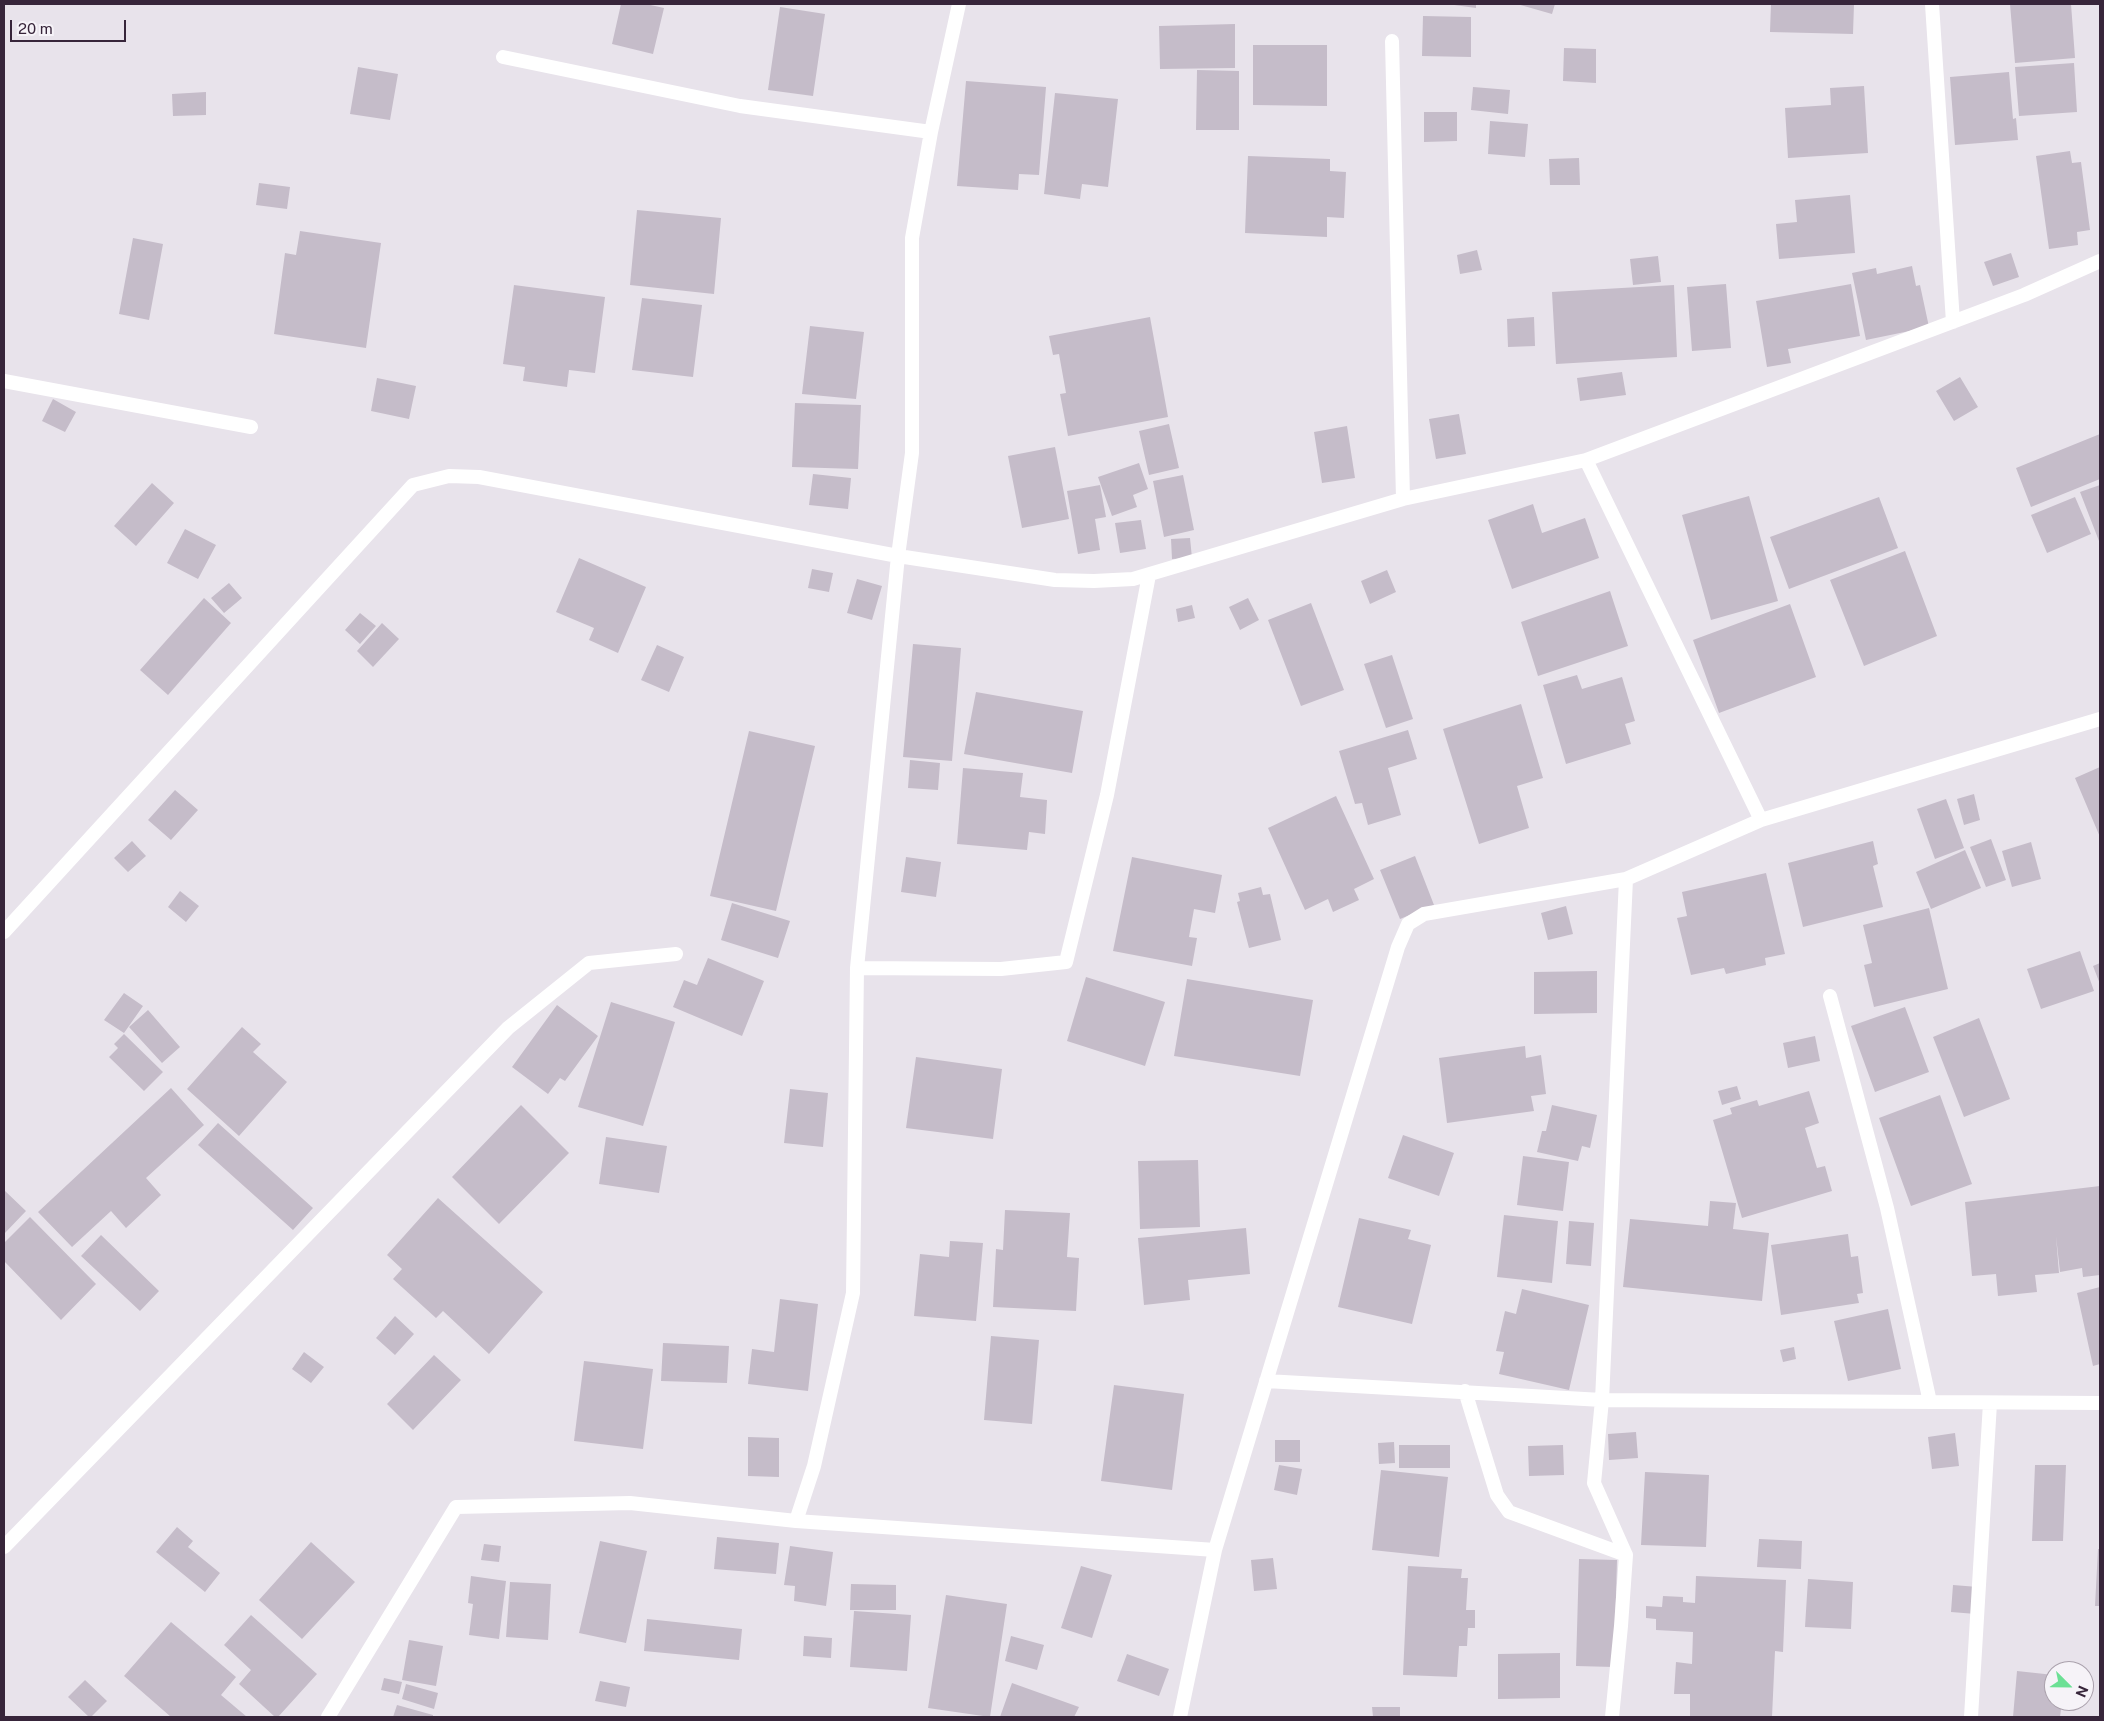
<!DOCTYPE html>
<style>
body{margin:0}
#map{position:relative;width:2104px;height:1721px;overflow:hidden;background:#e8e3eb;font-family:"Public Sans",sans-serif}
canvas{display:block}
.frame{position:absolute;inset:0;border:5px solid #37253a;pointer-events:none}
.north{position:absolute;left:2044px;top:1661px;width:50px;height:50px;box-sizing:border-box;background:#f6f3f8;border:1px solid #aaa1ac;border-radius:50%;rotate:113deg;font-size:14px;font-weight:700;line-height:20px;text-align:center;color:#37253a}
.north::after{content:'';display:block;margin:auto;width:18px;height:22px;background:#6ce095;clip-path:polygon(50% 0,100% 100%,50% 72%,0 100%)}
.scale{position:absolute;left:10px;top:20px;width:116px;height:22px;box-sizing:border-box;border:2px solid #37253a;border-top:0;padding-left:6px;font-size:15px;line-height:18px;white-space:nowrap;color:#37253a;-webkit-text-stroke:4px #f6f3f8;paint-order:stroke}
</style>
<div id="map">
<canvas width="2104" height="1721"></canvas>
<div class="frame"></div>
<div class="north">N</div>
<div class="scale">20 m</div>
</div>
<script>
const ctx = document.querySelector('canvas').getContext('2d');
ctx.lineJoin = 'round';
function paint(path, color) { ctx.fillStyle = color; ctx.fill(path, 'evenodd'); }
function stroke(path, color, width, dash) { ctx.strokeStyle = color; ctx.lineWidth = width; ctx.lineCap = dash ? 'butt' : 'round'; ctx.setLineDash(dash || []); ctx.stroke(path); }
const building = new Path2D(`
 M621 4H646L664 8 653 54 612 44Z
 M1447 4H1476V8Z
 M1517 4H1555L1552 14Z
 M1771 4H1854L1853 34 1770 32Z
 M2010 4H2071L2075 58 2015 63Z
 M780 7 825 14 813 96 768 90Z
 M1423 16 1471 17V57L1422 56Z
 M1235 24V68L1160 69 1159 26Z
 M1253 45H1327V106L1253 105Z
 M1564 48 1596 49V83L1563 81Z
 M2074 63 2077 112 2019 116 2015 67Z
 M358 67 398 74 390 120 350 114Z
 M1197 70 1239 71V130H1196Z
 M2009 72 2013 119 2016 118 2018 140 1955 145 1950 77Z
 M966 81 1046 87 1039 175 1019 174 1018 190 957 186Z
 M1864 86 1868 153 1788 158 1785 108 1831 105 1830 88Z
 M1473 87 1510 90 1508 114 1471 110Z
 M206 92V115L173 116 172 94Z
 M1055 93 1118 99 1108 187 1082 184 1080 199 1044 194Z
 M1424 112H1457V141L1424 142Z
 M1490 121 1528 124 1525 157 1488 154Z
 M2070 151 2072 163 2081 162 2090 230 2077 232 2078 245 2049 249 2036 156Z
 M1248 156 1330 159V171L1346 172 1344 218 1327 217V237L1245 233Z
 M1579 158 1580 185H1550L1549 159Z
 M259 183 290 187 287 209 256 205Z
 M1850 195 1855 253 1779 259 1776 224 1797 222 1795 200Z
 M637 210 721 218 714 294 630 285Z
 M300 231 381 243 366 348 274 334 285 253 296 255Z
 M133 238 163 244 149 320 119 314Z
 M1477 250 1482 270 1460 274 1457 255Z
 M2011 253 2019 277 1993 286 1984 262Z
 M1658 256 1661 282 1633 285 1630 259Z
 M1912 266 1916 286 1920 285 1929 327 1866 340 1852 273 1876 268 1877 274Z
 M1726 284 1731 348 1692 351 1687 287Z
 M1851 284 1860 336 1788 349 1791 363 1767 367 1756 301Z
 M514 285 605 297 595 373 569 370 567 387 523 381 525 367 503 364Z
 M1674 285 1677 357 1556 364 1552 292Z
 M642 298 702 305 693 377 632 370Z
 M1150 317 1168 417 1068 436 1060 394 1066 393 1059 354 1053 355 1049 336Z
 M1534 317 1535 346 1508 347 1507 319Z
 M810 326 864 332 856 399 802 394Z
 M1622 372 1626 395 1580 401 1577 378Z
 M1960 377 1978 407 1954 421 1936 391Z
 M377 378 416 386 409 419 371 411Z
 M53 399 76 412 65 432 42 421Z
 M795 403 861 405 858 469 792 467Z
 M1459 414 1466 454 1436 459 1429 419Z
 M1169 424 1179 468 1149 475 1139 431Z
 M1347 426 1355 478 1322 483 1314 432Z
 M2100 434V479L2031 507 2016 468Z
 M1055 447 1069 519 1022 528 1008 456Z
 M1139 463 1148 489 1133 495 1137 507 1112 516 1098 477Z
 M813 474 851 478 848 509 809 505Z
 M1183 475 1194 530 1164 537 1153 481Z
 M152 483 174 503 136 546 114 526Z
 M1100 485 1106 517 1095 519 1100 550 1078 554 1067 491Z
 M2100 485V541H2099L2080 492Z
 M1749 496 1778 601 1711 620 1682 515Z
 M1879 497 1898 548 1789 589 1770 537Z
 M2075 497 2091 534 2047 553 2031 515Z
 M1533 504 1542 533 1585 518 1599 558 1512 589 1488 520Z
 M1141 520 1146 549 1120 553 1115 523Z
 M185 529 216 545 198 579 167 563Z
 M1190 538 1192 558 1172 559 1171 539Z
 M1905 551 1937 636 1864 666 1830 580Z
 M579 558 646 587 618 653 589 640 594 628 556 612Z
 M812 569 833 573 829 592 808 588Z
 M1387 570 1396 592 1370 604 1361 581Z
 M857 579 882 586 872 620 847 613Z
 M229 583 242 598 224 613 211 598Z
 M1610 591 1628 646 1538 676 1521 622Z
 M204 598 231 623 168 695 140 670Z
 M1248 598 1259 620 1240 630 1229 607Z
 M1311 603 1344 690 1301 706 1268 620Z
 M1790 604 1816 677 1719 713 1693 640Z
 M1192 605 1195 618 1178 622 1176 609Z
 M360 613 376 626 360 644 345 630Z
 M382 623 399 639 373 667 357 651Z
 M913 644 961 648 952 761 903 757Z
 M657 645 684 657 669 692 641 680Z
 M1392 655 1413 719 1386 728 1364 664Z
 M1577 675 1582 689 1622 677 1635 721 1625 724 1631 744 1566 764 1543 685Z
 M976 692 1083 711 1072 773 964 754Z
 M1521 704 1543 778 1517 786 1529 828 1479 844 1443 729Z
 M1408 730 1417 759 1388 768 1401 815 1368 825 1362 803 1355 804 1339 751Z
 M749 731 815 746 776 911 710 896Z
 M910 760 940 763 938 790 908 788Z
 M2100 767V837L2075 778Z
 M963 768 1023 773 1020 797 1047 800 1045 834 1029 832 1027 850 957 844Z
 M175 790 198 810 171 840 148 820Z
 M1974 794 1980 820 1964 825 1957 799Z
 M1336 796 1374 879 1354 889 1359 900 1333 912 1328 899 1305 910 1268 828Z
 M1946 799 1964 848 1935 859 1917 809Z
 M1991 839 2006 880 1986 887 1970 847Z
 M132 841 146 856 128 872 114 858Z
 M1873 841 1878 864 1873 866 1883 907 1803 927 1788 863Z
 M2031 842 2041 879 2012 887 2002 851Z
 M1965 850 1981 888 1931 909 1916 872Z
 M1415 856 1434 905 1400 919 1380 870Z
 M906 857 941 862 936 897 901 892Z
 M1132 857 1222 875 1215 913 1194 909 1189 937 1197 938 1192 966 1113 951Z
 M1766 873 1785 954 1765 958 1766 965 1726 974 1724 968 1691 975 1677 918 1687 916 1682 892Z
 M1261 887 1263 895 1270 894 1281 940 1249 948 1237 902 1240 901 1238 893Z
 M180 891 199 906 186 922 168 907Z
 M732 903 790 921 778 958 721 940Z
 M1566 906 1573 934 1548 940 1541 913Z
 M1929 908 1948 989 1874 1007 1864 965 1872 963 1863 925Z
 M2080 951 2094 991 2041 1009 2027 969Z
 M708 958 764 981 742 1036 673 1007 684 980 697 985Z
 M2100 963V984L2093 966Z
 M1597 971V1013L1534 1014V972Z
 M1086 977 1165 1002 1145 1066 1067 1041Z
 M1187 979 1313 1000 1300 1076 1174 1056Z
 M124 993 143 1006 124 1033 104 1020Z
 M611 1002 675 1022 643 1126 578 1107Z
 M557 1005 598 1036 565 1081 560 1078 548 1094 512 1067Z
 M1905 1007 1929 1072 1875 1092 1851 1026Z
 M148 1010 180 1047 162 1063 129 1027Z
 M1979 1018 2010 1099 1964 1117 1933 1037Z
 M242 1027 261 1044 253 1052 287 1082 239 1136 187 1089Z
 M124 1034 163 1072 144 1091 109 1057 118 1048 114 1044Z
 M1815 1036 1820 1061 1788 1068 1783 1043Z
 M1525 1046 1526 1058 1541 1055 1546 1094 1531 1096 1534 1111 1447 1123 1439 1058Z
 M916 1057 1002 1069 993 1139 906 1128Z
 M1737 1086 1741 1099 1722 1105 1718 1091Z
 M171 1088 204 1125 146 1178 161 1195 126 1228 111 1211 72 1247 38 1212Z
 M790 1089 828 1093 823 1147 784 1143Z
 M1809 1091 1819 1123 1805 1128 1817 1168 1825 1166 1832 1191 1742 1218 1713 1120 1732 1114 1730 1108 1757 1100 1759 1106Z
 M1940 1095 1972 1184 1911 1206 1879 1118Z
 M521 1105 569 1153 499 1224 452 1177Z
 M1552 1105 1597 1115 1590 1148 1582 1146 1578 1161 1537 1152 1542 1131H1546Z
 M218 1123 313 1208 293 1230 198 1145Z
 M1403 1135 1454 1153 1439 1196 1388 1178Z
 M606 1137 667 1146 659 1193 599 1184Z
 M1523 1156 1569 1162 1563 1211 1517 1205Z
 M1198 1160 1200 1227 1140 1229 1138 1161Z
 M2100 1186V1275L2083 1277 2082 1268 2060 1272 2056 1236 2059 1273 2035 1275 2037 1292 1998 1296 1996 1274 1972 1276 1965 1202Z
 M4 1190 26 1211 4 1234Z
 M438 1198 543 1292 489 1354 443 1311 436 1318 393 1279 402 1269 387 1255Z
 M1710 1201 1736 1203 1733 1229 1769 1233 1762 1301 1623 1287 1630 1219 1708 1226Z
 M1005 1210 1070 1213 1067 1257 1079 1258 1076 1311 993 1307 996 1249 1003 1250Z
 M1504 1215 1558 1221 1552 1283 1497 1277Z
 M30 1217 96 1284 61 1320 4 1261V1243Z
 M1359 1218 1411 1230 1408 1239 1431 1245 1412 1324 1338 1307Z
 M1569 1221 1594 1223 1591 1266 1566 1264Z
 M1246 1228 1250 1274 1188 1280 1190 1300 1144 1305 1138 1238Z
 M1848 1234 1851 1257 1858 1256 1863 1293 1857 1294 1859 1303 1781 1315 1771 1245Z
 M101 1235 159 1291 140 1311 81 1256Z
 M950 1241 983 1243 976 1321 914 1316 920 1254 949 1257Z
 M2100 1287V1364L2093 1366 2077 1293Z
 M1522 1289 1589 1305 1569 1390 1499 1374 1504 1352 1496 1351 1505 1311 1516 1314Z
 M780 1299 818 1304 808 1391 748 1384 752 1349 774 1352Z
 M1888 1309 1901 1369 1848 1381 1834 1321Z
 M395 1316 414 1334 395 1355 376 1338Z
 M991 1336 1039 1340 1032 1424 984 1420Z
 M663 1343 729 1346 727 1383 661 1381Z
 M1794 1347 1796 1359 1783 1362 1780 1350Z
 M304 1352 324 1367 311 1383 292 1369Z
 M434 1355 461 1380 413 1430 387 1404Z
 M584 1361 653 1369 643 1449 574 1441Z
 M1114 1385 1184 1394 1172 1490 1101 1481Z
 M1636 1432 1638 1458 1609 1460 1608 1434Z
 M1955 1433 1959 1466 1932 1469 1928 1437Z
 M748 1437 779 1438V1477L748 1476Z
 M1275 1440H1300V1462H1275Z
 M1394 1442 1395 1463 1379 1464 1378 1443Z
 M1399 1445H1450V1468H1399Z
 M1563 1445 1564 1475 1529 1476 1528 1446Z
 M1279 1465 1302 1469 1297 1495 1274 1490Z
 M2035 1465H2066L2063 1541H2032Z
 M1381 1470 1448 1477 1439 1557 1372 1550Z
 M1645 1472 1709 1475 1706 1547 1641 1545Z
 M177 1527 193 1541 188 1547 220 1573 205 1592 156 1552Z
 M717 1537 779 1543 776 1574 714 1569Z
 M1759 1539 1802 1541 1801 1569 1757 1567Z
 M600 1541 647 1551 626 1643 579 1633Z
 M311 1542 355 1582 302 1639 259 1600Z
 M484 1544 501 1546 499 1562 481 1560Z
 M790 1546 833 1552 826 1606 794 1601 795 1586 784 1585Z
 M2098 1549H2100V1606H2095Z
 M1273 1558 1277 1589 1254 1591 1251 1560Z
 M1579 1559 1617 1560 1614 1667 1576 1666Z
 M1081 1566 1112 1575 1092 1638 1061 1628Z
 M1408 1566 1462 1569 1461 1578H1468L1466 1610H1475V1628H1468L1467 1646H1459L1457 1677 1403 1675Z
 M471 1576 506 1581 499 1639 469 1635 473 1604 468 1603Z
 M1696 1576 1786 1580 1783 1652 1775 1651 1772 1717H1690V1694H1674L1676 1662 1692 1664 1693 1632 1656 1630V1619L1646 1618V1606L1662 1607 1663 1596 1683 1597V1602L1695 1603Z
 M1808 1579 1853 1582 1851 1629 1805 1627Z
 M510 1582 551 1584 548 1640 506 1637Z
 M851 1584 896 1585V1610H850Z
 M1953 1585 1978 1587 1976 1614 1951 1612Z
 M946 1595 1007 1604 990 1717 928 1708Z
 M854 1611 911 1615 907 1671 850 1667Z
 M251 1615 317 1674 278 1717H275L239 1684 251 1670 224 1645Z
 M647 1619 742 1629 739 1660 644 1651Z
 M171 1622 236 1677 221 1695 247 1717H171L124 1676Z
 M804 1636 832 1638 831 1658 803 1656Z
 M1011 1636 1044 1645 1037 1670 1005 1661Z
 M409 1640 443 1646 436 1686 402 1680Z
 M1560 1653V1698L1498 1699V1654Z
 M1127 1654 1169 1669 1159 1696 1117 1681Z
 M2017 1671 2054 1675V1701H2062L2060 1717H2013Z
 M384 1678 402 1682 399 1694 381 1690Z
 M85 1680 107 1701 91 1717H89L68 1697Z
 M600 1681 630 1687 626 1707 595 1701Z
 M1012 1683 1079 1707 1074 1717H1000Z
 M406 1684 438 1693 434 1709 402 1699Z
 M397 1705 433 1715V1717H393Z
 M1372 1707H1400V1717H1373Z`);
const minor = new Path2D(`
 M1932 4 1953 322
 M1392 41 1403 499
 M503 57 740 106 931 132
 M4 381 251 427
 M1586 460 1761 820
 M1626 879 1602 1400 1594 1483 1626 1555
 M4 932 413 485 449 476 479 477 898 556 1055 580 1094 581 1133 579 1403 499 1586 460 2024 295 2100 261
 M857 968 1001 969 1066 962 1107 795 1149 575
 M1830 996 1887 1208 1930 1402
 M1266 1381 1602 1400 2100 1403
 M1465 1391 1497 1495 1509 1512 1626 1555 1621 1626 1612 1717
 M796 1521 814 1466 853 1293 857 968 898 556 912 453V238L931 132 959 4
 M4 1547 508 1028 589 963 676 954
 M328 1717 456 1507 630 1503 796 1521 1215 1550
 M1180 1717 1215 1550 1398 947 1408 924 1424 914 1626 879 1761 820 2100 719
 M1971 1717 1990 1403`);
paint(building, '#c5bcc9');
stroke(minor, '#fff', 14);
</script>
